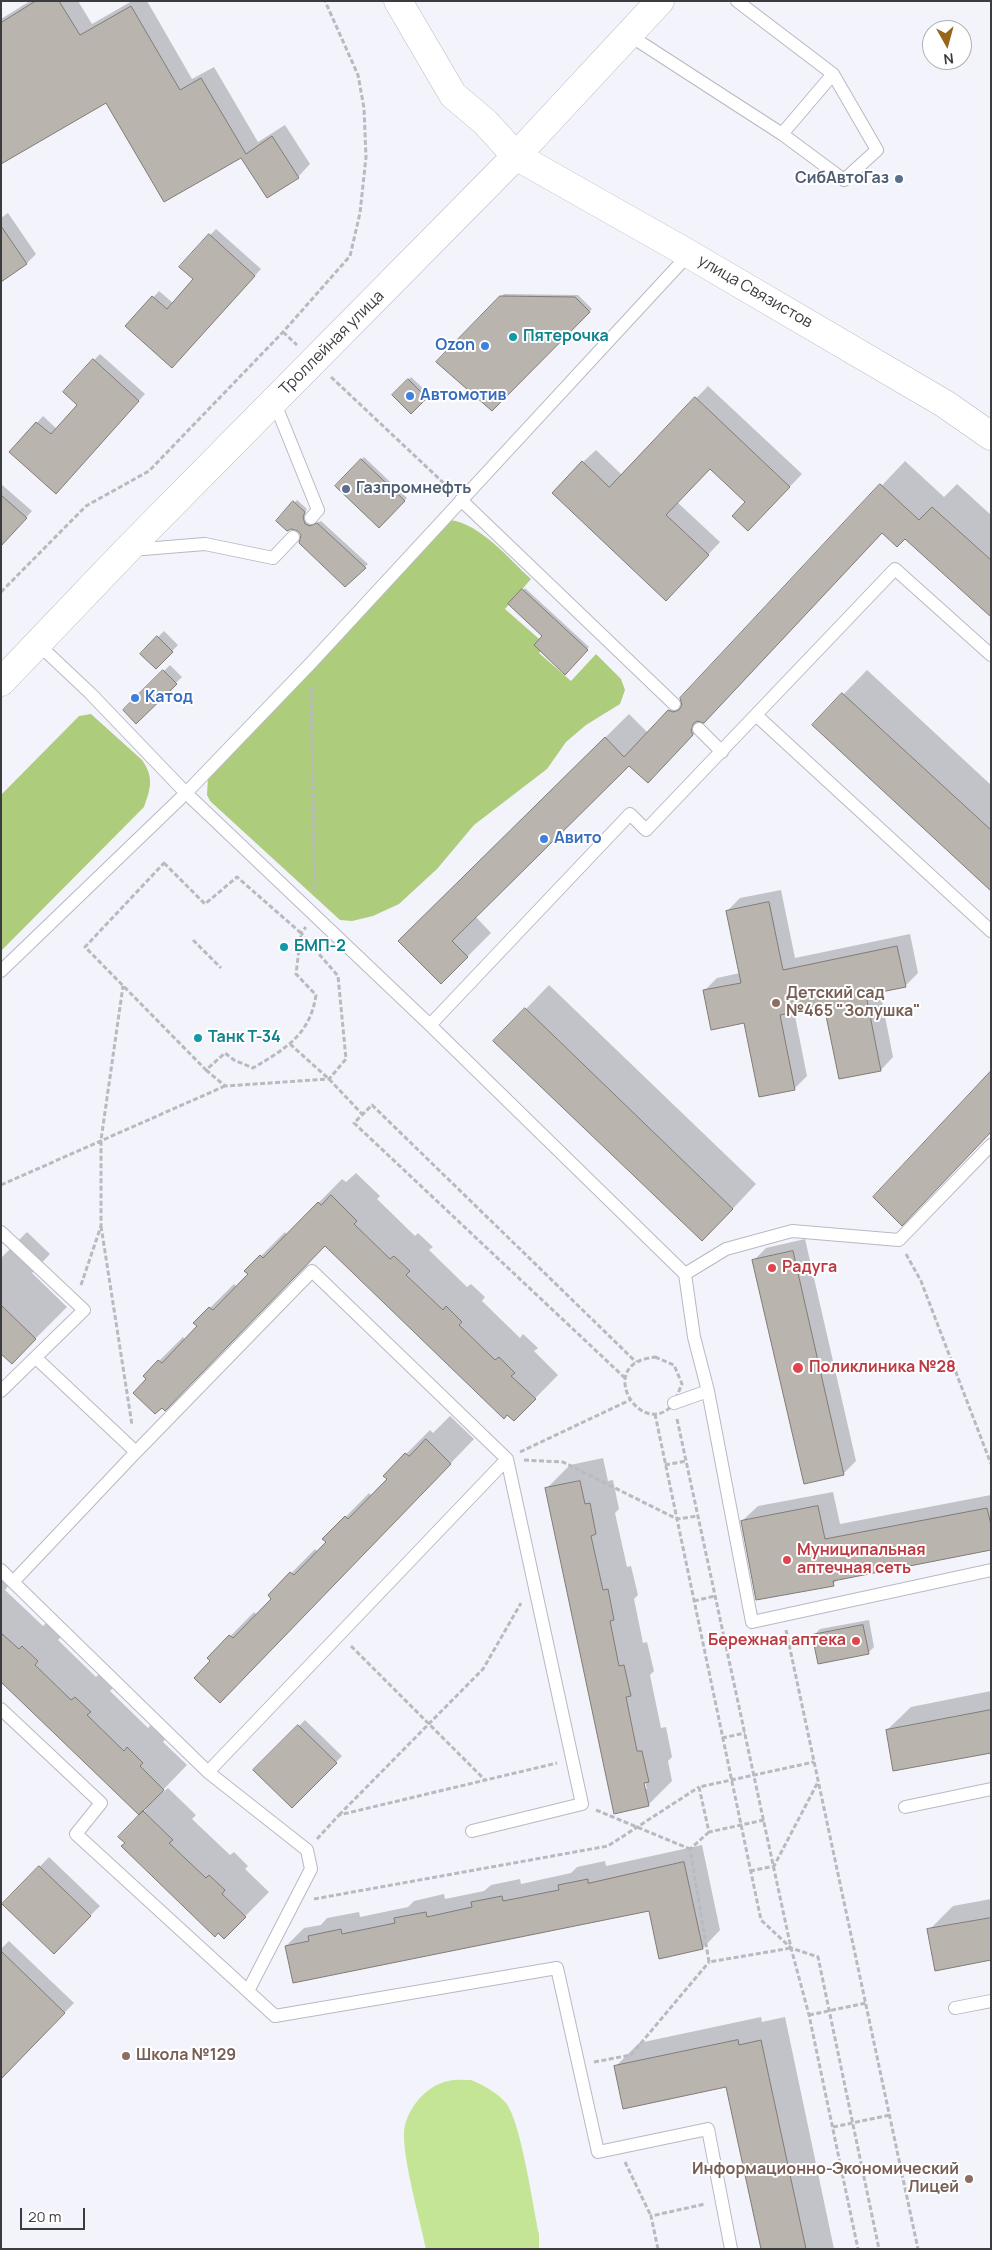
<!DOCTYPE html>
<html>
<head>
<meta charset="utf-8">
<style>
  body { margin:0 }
  #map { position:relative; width:992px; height:2250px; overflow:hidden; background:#f3f3fc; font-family:Manrope,sans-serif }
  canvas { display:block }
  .frame { position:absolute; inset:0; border:2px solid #3c3c3f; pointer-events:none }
  .north { position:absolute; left:922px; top:20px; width:50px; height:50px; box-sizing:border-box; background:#fff; border:1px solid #b1b1b2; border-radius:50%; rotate:173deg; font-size:14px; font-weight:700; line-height:20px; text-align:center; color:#3c3c3f }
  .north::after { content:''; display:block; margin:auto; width:18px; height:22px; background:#98651a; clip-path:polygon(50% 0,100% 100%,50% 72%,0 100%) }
  .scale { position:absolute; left:20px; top:2208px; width:65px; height:22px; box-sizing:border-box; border:2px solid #3c3c3f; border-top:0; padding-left:6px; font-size:15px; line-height:18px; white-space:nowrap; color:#3c3c3f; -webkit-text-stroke:4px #fff; paint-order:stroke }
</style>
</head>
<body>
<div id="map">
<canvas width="992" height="2250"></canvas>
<div class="frame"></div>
<div class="north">N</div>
<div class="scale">20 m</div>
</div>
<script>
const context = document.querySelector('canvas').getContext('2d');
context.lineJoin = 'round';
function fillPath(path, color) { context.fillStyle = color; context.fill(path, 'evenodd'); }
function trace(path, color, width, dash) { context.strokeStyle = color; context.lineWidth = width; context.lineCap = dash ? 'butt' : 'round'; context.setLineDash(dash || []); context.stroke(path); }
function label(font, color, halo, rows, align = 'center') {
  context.font = font + ' Manrope,sans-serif'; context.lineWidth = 4; context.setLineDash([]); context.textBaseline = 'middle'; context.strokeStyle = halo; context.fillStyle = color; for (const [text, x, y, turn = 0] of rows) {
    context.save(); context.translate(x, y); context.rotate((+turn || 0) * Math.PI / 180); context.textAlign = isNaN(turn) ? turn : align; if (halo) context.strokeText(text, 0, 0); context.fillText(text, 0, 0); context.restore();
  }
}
fillPath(new Path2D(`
  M471 2080C485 2086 496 2092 506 2103 521 2122 533 2206 539 2234V2249H426C421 2222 399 2148 405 2125 411 2104 427 2086 448 2081 455 2079 464 2080 471 2080Z`), '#c5e596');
fillPath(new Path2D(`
  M450 520C481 524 509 559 531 579L505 609 546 645 539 653 571 681 596 654 621 679 625 690 620 704 586 725 566 742 547 769 474 825 437 869 399 904 373 916 352 921 340 920 210 801 207 795 208 777Z
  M91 714 142 760C154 777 151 788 144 807L1 951V795L79 716Z`), '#adcd7d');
fillPath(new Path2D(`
  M30 1H78L92 24 132 1H147L192 79 214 67 258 142 285 125 310 164 298 177 268 196 242 156 107 102 1 163V19Z
  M8 213 36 254 27 263 1 280V218Z
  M216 229 261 269 178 360 127 326 159 291 173 303 195 279 181 266Z
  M504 294 578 295 592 309 492 409 438 362Z
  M100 354 145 394 62 486 11 452 43 416 57 429 79 405 94 360Z
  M411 377 429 394 411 412 394 395Z
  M708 386 802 474 761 517 710 468 677 502 720 542 678 587 583 462 596 450 622 475Z
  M364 457 407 498 379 526 336 486Z
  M905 461 944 497 957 484 991 515V615L905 537 883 532 672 757 629 764 475 916 491 933 441 983 400 941 629 714 648 733Z
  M1 484 32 511 1 545Z
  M297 500 307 509 305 513 308 521 313 524 321 521 368 564 345 586 299 530 278 521Z
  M525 588 589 647 565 673 544 636 510 604Z
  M164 631 178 645 156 668 142 654Z
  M170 665 182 677 136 722 124 710Z
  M867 670 991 785V889L814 725Z
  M781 890 795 958 910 934 918 973 905 986 880 991 893 1057 881 1070 840 1078 825 1005 794 1011 807 1076 794 1089 745 1021 704 991 717 978 740 973 727 911 740 898Z
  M549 985 756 1184 726 1216 526 1009Z
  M356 1173 380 1196 377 1199 415 1236 418 1233 433 1247 429 1250 467 1287 471 1284 485 1297 482 1301 520 1338 523 1334 538 1348 534 1351 558 1375 514 1420 325 1245 148 1379 144 1376 183 1337 186 1340 199 1326 195 1323 234 1284 237 1287 250 1274 246 1271 285 1232 287 1235 342 1179 346 1182Z
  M27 1232 50 1254 32 1273 67 1307 12 1362 1 1352V1258Z
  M805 1239 856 1461 843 1474 754 1260 766 1248Z
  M450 1416 474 1439 244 1678 209 1658 254 1612 257 1615 273 1599 270 1595 315 1549 318 1552 327 1542 324 1539 369 1493 372 1496 388 1479 385 1476 406 1454 430 1430 433 1433Z
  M603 1458 608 1481 613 1480 619 1509 615 1513 627 1567 631 1566 638 1595 634 1599 643 1643 647 1642 654 1671 650 1675 661 1728 666 1727 672 1757 668 1761 672 1781 648 1805 546 1489 570 1465ZM644 1777 647 1789H644Z
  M833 1492 840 1524 991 1495V1549L839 1578 833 1584 742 1521 758 1506Z
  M1 1579 8 1586 5 1590 43 1626 46 1623 61 1637 58 1640 96 1677 99 1674 114 1687 110 1691 148 1728 152 1724 166 1738 163 1742 187 1765 162 1791 163 1792 168 1788 196 1815 192 1819 230 1855 234 1852 248 1866 245 1869 269 1892 224 1938 120 1837 146 1809 1 1681Z
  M869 1620 874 1647 868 1653 814 1635 820 1629Z
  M991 1691V1752L887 1730 911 1707Z
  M305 1720 342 1756 292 1807 255 1770Z
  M702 1845 720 1930 703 1948 650 1910 286 1946 304 1928 321 1925 327 1918 359 1912 360 1917 408 1907 414 1901 444 1894 445 1899 484 1891 491 1885 520 1879 521 1884 571 1873 577 1867 605 1861 606 1866Z
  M49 1857 100 1906 54 1952 4 1904Z
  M991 1899V1959L929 1930 953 1906Z
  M9 1941 74 2003 1 2077V1949Z
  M761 2017 762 2022 785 2017 834 2249H762L727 2086 615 2067 639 2043Z`), '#0003');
const building = new Path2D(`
  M36 1H59L80 35 131 6 180 90 201 78 246 154 272 136 299 178 267 198 241 158 164 202 106 103 1 164V23Z
  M1 226 27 264 1 282Z
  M209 234 255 276 172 368 125 326 152 296 167 309 193 279 179 267Z
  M500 296 575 297 590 312 492 411 436 362Z
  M93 359 139 401 56 494 9 452 36 422 51 434 77 405 63 392Z
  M408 379 427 398 411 414 392 395Z
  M695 397 790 487 748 531 732 516 745 502 710 469 666 515 709 555 666 601 552 493 582 461 609 487Z
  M361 459 405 501 379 528 335 486Z
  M880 484 919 520 932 507 991 560V617L905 539 897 547 882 533 704 723 697 721 693 724 691 731 693 735 648 783 629 766 452 941 468 957 441 984 398 941 605 737 624 757 668 710 673 712 679 710 682 705 680 698Z
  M1 495 27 518 1 546Z
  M293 501 305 512 303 517 305 524 310 526 317 523 366 568 345 587 299 543 301 535 298 531 291 529 287 531 276 521Z
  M522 589 588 650 565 675 534 645 542 636 508 604Z
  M157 636 173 652 156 669 140 654Z
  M163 670 177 684 136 724 123 710Z
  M842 693 991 830V891L812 725Z
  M769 902 783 970 897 946 906 987 866 995 881 1071 839 1079 824 1006 780 1015 795 1090 759 1097 744 1023 711 1030 703 990 741 983 726 911Z
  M525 1008 733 1209 702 1241 493 1041Z
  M991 1071V1132L902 1226 873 1197Z
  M331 1195 357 1221 354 1224 390 1259 394 1256 410 1271 406 1275 443 1310 446 1306 462 1322 459 1325 495 1360 499 1357 515 1373 511 1376 536 1399 514 1421 507 1415 504 1419 325 1246 165 1411 162 1408 155 1414 133 1393 146 1379 143 1376 158 1360 162 1363 197 1326 193 1323 209 1307 213 1310 248 1274 244 1271 260 1255 263 1258 318 1202 321 1205Z
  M793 1251 844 1475 804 1484 752 1260Z
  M1 1305 36 1339 12 1364 1 1354Z
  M426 1439 451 1464 220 1703 194 1678 210 1661 207 1658 229 1635 233 1638 271 1599 268 1595 290 1572 294 1575 326 1542 322 1539 345 1516 348 1519 387 1479 383 1476 405 1453 409 1456Z
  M580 1481 585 1504 590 1503 596 1534 591 1536 603 1590 608 1589 614 1620 610 1621 619 1666 624 1665 631 1696 626 1697 637 1751H642L649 1782 644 1783 649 1806 614 1814 545 1488Z
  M818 1506 825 1539 987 1508 991 1525V1550L833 1581 834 1586 756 1600 741 1521Z
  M863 1625 869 1654 818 1664 812 1635Z
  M1 1633 19 1649 22 1646 38 1661 35 1665 71 1700 75 1697 91 1712 87 1715 124 1751 127 1747 143 1763 140 1766 164 1790 139 1815 1 1682Z
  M991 1710V1753L893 1771 886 1730Z
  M298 1725 337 1763 292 1808 253 1770Z
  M143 1811 173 1840 169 1843 206 1878 209 1875 225 1890 222 1894 246 1917 224 1939 218 1933 215 1937 121 1846 125 1843 118 1837Z
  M684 1862 703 1949 659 1959 649 1911 293 1983 285 1946 309 1941 308 1936 341 1929 342 1934 395 1923 394 1918 426 1912 427 1917 472 1907 471 1902 502 1896 503 1901 559 1890 558 1885 588 1879V1883Z
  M39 1866 91 1916 54 1954 2 1904Z
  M991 1918V1960L935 1971 927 1929Z
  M1 1951 65 2013 1 2079Z
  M738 2040 739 2045 761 2040 806 2249H761L726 2087 623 2109 614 2066Z`);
fillPath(building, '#b9b5ae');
trace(building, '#807b75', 1);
const service = new Path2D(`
  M629 35 782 134 844 180 877 150 833 74 737 1
  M782 134 833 74
  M274 401 318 510 311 518
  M461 500 674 704
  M131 550 205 544 273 558 293 537
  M38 644 90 693 186 793 430 1025 685 1274 694 1337 708 1391 674 1403
  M757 716 991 931
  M699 729 722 752
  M1 971 186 793 311 663 689 254
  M430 1025 630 814 646 830 895 569 991 655
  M1 1232 84 1310 1 1391
  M685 1274 726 1249 792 1231 899 1240 991 1145
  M36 1358 136 1452 312 1271 507 1459 582 1804 472 1831
  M708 1391 752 1622 991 1570
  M1 1570 13 1582 136 1452
  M13 1582 208 1772 307 1850 311 1869 248 1991
  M1 1709 101 1803 76 1834 275 2016 557 1968 598 2152 708 2129 731 2249
  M208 1772 507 1459
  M905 1807 991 1789
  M955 2008 991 2001`);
const tertiary = new Path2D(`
  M516 156 660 1`);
const secondary = new Path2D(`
  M516 156 689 254 945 404 991 436`);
const primary = new Path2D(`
  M1 682 126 551 516 156 485 122 453 95 398 1`);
trace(service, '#b8b9c1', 14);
trace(tertiary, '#b8b9c1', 29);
trace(secondary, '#b8b9c1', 29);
trace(primary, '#b8b9c1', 29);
trace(new Path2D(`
  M283 332 297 345
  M331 377 450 489
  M1 592 86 506 149 471 283 332 350 256 360 213 366 157 364 108 358 75 325 1
  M311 688 315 892
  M164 863 205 904 237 877 301 933 296 974 316 995C310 1035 285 1049 253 1068L234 1060 225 1053 206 1070 85 947Z
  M193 940 221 968
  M290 1044 329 1079 362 1114
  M206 1070 225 1086 329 1079 346 1059 338 976 301 933 306 927
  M1 1185 225 1086
  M101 1226 132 1425
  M906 1254 921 1281 991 1464
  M81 1285 101 1226V1140L123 986
  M655 1357 674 1365 682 1384C678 1392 675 1405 667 1410 639 1429 607 1378 637 1362 642 1359 650 1358 655 1357Z
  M625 1378 354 1123 372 1105 636 1362
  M655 1414 761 1920 791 1948 818 1957 879 2249
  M677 1419 791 1948 809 2015 858 2249
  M520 1452 630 1400
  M524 1460 563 1462 677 1519 698 1516
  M665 1465 686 1461
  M694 1601 715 1596
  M786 1630 918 2249
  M351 1646 485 1780
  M722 1738 745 1733
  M596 1810 690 1849
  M339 1815 483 1669 521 1603
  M764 1820 709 1832 699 1787 814 1762
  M709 1832 690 1849 709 1962 791 1948
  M317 1839 339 1815 557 1763
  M750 1871 774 1866 818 1782
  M314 1899 608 1846 699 1787
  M809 2015 866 2003
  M594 2062 631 2055 709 1962
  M833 2127 890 2115
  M625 2162 651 2216
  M658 2249 651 2216 705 2204`), '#b9b9c0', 3, [5, 2.5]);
trace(service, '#fff', 12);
trace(tertiary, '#fff', 28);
trace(secondary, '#fff', 28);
trace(primary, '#fff', 28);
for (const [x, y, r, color] of [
  [899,179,5,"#5c6f8a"],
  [513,337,5,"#0f9aa8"],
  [485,346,5,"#3f7fe0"],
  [410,396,5,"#3f7fe0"],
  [346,489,5,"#5c6f8a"],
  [135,698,5,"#3f7fe0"],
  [544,839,5,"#3f7fe0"],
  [284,947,5,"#0f9aa8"],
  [776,1003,5,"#8d6e63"],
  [198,1038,5,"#0f9aa8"],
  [772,1268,5,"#e0444e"],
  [798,1368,6,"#e0444e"],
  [787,1560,5,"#e0444e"],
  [856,1641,5,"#e0444e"],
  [126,2056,5,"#8d6e63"],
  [969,2179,5,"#8d6e63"]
]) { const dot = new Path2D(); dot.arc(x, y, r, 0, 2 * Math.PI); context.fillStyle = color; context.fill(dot); trace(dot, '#fff', 2); }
label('bold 16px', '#4e5e75', '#fff', [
  ["СибАвтоГаз",889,179],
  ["Газпромнефть",356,489,"left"]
], 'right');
label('16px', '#3c3c3f', '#fff', [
  ["улица Связистов",755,292,30],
  ["Троллейная улица",332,343,-45]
]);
label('bold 16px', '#0d838f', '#fff', [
  ["Пятерочка",523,337],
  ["БМП-2",294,947],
  ["Танк Т-34",208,1038]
], 'left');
label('bold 16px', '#366cbe', '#fff', [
  ["Ozon",475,346,"right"],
  ["Автомотив",420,396],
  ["Катод",145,698],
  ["Авито",554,839]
], 'left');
label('bold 16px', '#785e54', '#fff', [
  ["Детский сад",786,994],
  ["№465 \"Золушка\"",786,1012],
  ["Школа №129",136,2056],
  ["Информационно-Экономический",959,2170,"right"],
  ["Лицей",959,2188,"right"]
], 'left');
label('bold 16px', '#be3a42', '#fff', [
  ["Радуга",782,1268],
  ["Поликлиника №28",809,1368],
  ["Муниципальная",797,1551],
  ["аптечная сеть",797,1569],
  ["Бережная аптека",846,1641,"right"]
], 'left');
</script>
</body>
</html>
